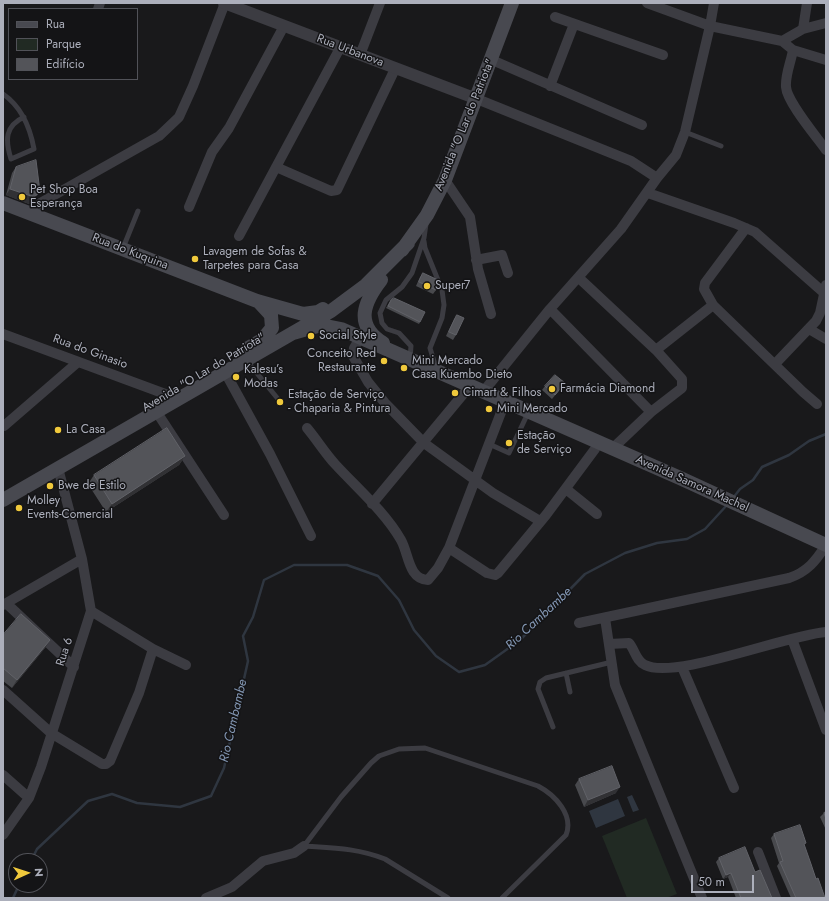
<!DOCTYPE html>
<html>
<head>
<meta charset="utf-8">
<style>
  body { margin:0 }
  #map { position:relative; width:829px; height:901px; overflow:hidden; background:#19191b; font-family:Jost,sans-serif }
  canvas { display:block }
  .frame { position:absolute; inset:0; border:4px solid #acafbb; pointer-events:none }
  .legend { position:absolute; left:8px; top:8px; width:130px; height:72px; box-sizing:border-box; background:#141416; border:1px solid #515258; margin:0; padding:5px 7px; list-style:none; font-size:12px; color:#acafbb }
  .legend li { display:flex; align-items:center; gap:8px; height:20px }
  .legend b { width:20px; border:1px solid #515258 }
  .north { position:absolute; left:8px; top:853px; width:40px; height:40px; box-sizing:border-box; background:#141416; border:1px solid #515258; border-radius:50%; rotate:87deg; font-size:11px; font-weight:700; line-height:16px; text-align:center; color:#acafbb }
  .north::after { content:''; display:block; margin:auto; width:14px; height:18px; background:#f0c93c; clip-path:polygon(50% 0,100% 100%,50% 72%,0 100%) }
  .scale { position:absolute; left:691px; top:875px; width:63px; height:18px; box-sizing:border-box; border:2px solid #acafbb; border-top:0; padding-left:5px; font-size:12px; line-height:14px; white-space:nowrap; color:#acafbb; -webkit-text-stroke:3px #141416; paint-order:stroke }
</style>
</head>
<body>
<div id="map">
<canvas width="829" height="901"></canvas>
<div class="frame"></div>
<ul class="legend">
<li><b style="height:5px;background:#484950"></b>Rua</li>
<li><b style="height:11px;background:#212a23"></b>Parque</li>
<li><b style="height:11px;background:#535459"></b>Edifício</li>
</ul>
<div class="north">N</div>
<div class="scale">50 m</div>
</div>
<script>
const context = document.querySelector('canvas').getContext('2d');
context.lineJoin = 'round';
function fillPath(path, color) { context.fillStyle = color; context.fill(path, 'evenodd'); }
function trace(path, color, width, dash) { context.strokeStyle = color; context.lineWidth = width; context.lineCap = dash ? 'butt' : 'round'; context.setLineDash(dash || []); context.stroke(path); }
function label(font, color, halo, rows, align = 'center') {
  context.font = font + ' Jost,sans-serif'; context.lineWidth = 3; context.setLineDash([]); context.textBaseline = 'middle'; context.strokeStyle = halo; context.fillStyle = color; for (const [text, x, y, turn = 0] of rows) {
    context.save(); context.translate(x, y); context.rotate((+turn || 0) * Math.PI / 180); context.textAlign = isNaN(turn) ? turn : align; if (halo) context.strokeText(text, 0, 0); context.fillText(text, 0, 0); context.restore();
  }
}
fillPath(new Path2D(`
  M646 818 677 894 666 898H627L602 836Z`), '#212a23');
fillPath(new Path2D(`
  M632 795 639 810 633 812 627 797Z
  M618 799 625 816 596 828 589 811Z`), '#2f3640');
trace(new Path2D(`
  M733 498 740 489 753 480 762 467 789 455 809 441 826 434
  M31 861 37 849 88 801 112 794 137 803 180 807 211 796 224 768 248 661 243 636 253 617 264 580 294 565H347L378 576 399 600 414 630 436 656 459 672 485 665 520 640 585 574 625 553 657 543 687 539 705 529 727 505
  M13 898 19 885`), '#2f3640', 2.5);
trace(new Path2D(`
  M3 94C22 107 30 127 34 149L11 159C5 140 5 126 24 117
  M685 132 721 146
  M424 241 425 248 442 290 444 305 442 318 430 348 436 368
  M123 248 138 211
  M410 358 411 346 399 333 387 329 382 323 380 313 386 300 402 287 412 273 424 238 426 224
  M247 361 278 399
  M489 444 509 453 528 413
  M566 673 570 692
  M553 727 538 689 540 682 546 678 612 662
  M448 898 385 859C357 848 333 848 304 846L341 797 371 763 379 756 399 749 425 748 538 786C555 795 574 815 566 835L502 898`), '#3c3c42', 5);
trace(new Path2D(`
  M647 3 710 26 782 41 793 50 826 60
  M98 9 100 3
  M555 17 663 55
  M803 29 826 23
  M782 41 803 29 807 3
  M793 50C791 62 785 75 786 87 787 102 816 136 826 150
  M360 55 380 3
  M492 60 642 125
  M550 86 574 24
  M477 99 631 161 657 178
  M276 167 331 191 337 190 395 69
  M445 180 470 217 478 269 491 314
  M648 193 734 223 755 232 823 292
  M189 207 212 152 229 128 284 26
  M28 213 42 202 159 136 179 117 193 86 225 3
  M746 228 705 283 704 289 713 305 803 392 817 404
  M239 236 340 48
  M476 260 502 255 508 273
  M579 278 656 350 682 379V388L651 412 612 449
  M550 309 651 412
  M809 329 826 339
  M3 334 168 395
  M360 338 354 348 353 356 368 382 385 403 424 443 493 493 540 521
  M656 350 713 305
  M775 364 816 321 820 313 826 285
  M225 372 270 454 311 536
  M483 392 550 309 621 229 657 178 676 155 685 132 710 26 714 3
  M156 411 224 515
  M4 426 78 362
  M307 428C317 440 325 453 335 464 357 488 385 512 401 540 409 554 408 579 428 580L438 568 449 548 505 402
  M566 489 597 514
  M372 504 470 386
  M449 548 487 573 495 575 498 573 546 515 595 449
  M6 603 74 667
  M3 605 82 559
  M91 611 153 649 186 665
  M605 618 615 685 702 898
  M579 623 789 578C807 572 816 561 826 545
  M792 639 826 730
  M609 644 629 643C635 650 636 661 645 665 675 680 786 635 826 632
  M682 667 734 788
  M3 690 51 733 102 764H106L110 761 139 693 153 649
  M3 775 29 798
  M3 835 29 798 41 767 91 611 82 559 58 468
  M758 852 776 898
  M206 898 232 887 263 861 294 853 304 846`), '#3c3c42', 10);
trace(new Path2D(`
  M224 3 477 99`), '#3c3c42', 12);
trace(new Path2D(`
  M3 203 257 301 303 314 318 312 323 309
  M402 250 427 215 445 180 512 3
  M381 280C364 302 354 325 383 343
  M293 333 321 325 341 329 680 478 826 545
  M248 348 262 340 272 328 271 315 259 302
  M3 500 331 311 366 285 408 243`), '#484950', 14);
fillPath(new Path2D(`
  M16 167 35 198 29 204 6 195 12 173Z
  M423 273 436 290 433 294 416 286 420 277Z
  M391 300 420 322 419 324 386 308Z
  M457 315 456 335 453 340 446 336 454 319Z
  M565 383 552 399 542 390 545 386Z
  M185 456 179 465 106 512 88 484 94 475Z
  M3 635 50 640 45 648 12 688 3 681Z
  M579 779 616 793 584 807 575 785Z
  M826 812V830L820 817 824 813Z
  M774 834 804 846 816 879 825 898H791L777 866 779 863 771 838Z
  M719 858 755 872 772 898H736L728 877 723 879 716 862Z`), '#48494d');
fillPath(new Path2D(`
  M10 189 40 192 35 198 29 204 6 195Z
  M185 456 179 465 106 512 112 504Z
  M50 640 45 648 12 688 17 680Z
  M620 787 616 793 584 807 588 800Z
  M731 873 728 877 723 879 726 875Z`), '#313134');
const building = new Path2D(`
  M36 160 40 192 34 197 10 189 16 167Z
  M423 273 438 280 440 283 436 290 419 282Z
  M394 298 425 312 420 322 388 306 391 300Z
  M457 315 464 318 456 335 449 332Z
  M555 375 565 383 555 395 545 386Z
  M167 428 185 456 112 504 94 475Z
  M21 614 50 640 17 680 3 668V635Z
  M612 766 620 787 588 800 579 779Z
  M826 812V819L824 813Z
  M800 825 806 843 804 844 811 864 816 879 818 878 825 898H796L780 862 783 861 774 834Z
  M745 847 755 872 760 870 772 898H741L731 873 726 875 719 858Z`);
fillPath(building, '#535459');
trace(building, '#616268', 1);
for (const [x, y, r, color] of [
  [22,197,4,"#f0c93c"],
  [195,259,4,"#f0c93c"],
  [427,286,4,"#f0c93c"],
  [311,336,4,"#f0c93c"],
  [384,361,4,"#f0c93c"],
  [404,368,4,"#f0c93c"],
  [236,377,4,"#f0c93c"],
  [552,389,4,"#f0c93c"],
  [455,393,4,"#f0c93c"],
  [280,402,4,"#f0c93c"],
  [489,409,4,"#f0c93c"],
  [58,430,4,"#f0c93c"],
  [509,443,4,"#f0c93c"],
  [50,486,4,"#f0c93c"],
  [19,508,4,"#f0c93c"]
]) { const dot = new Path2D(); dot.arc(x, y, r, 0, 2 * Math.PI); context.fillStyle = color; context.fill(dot); trace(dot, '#141416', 1.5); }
label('12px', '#acafbb', '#141416', [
  ["Rua Urbanova",350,51,21],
  ["Avenida \"O Lar do Patriota\"",465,125,-68],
  ["Rua do Kuquina",130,252,21],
  ["Rua do Ginasio",90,352,20],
  ["Avenida \"O Lar do Patriota\"",204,373,-31],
  ["Avenida Samora Machel",692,484,24],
  ["Rua 6",65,652,-72]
]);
label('12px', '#acafbb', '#141416', [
  ["Pet Shop Boa",30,190],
  ["Esperança",30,204],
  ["Lavagem de Sofas &",203,252],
  ["Tarpetes para Casa",203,266],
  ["Super7",435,286],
  ["Social Style",319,336],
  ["Conceito Red",376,354,"right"],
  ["Restaurante",376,368,"right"],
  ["Mini Mercado",412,361],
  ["Casa Kuembo Dieto",412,375],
  ["Kalesu’s",244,370],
  ["Modas",244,384],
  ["Farmácia Diamond",560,389],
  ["Cimart & Filhos",463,393],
  ["Estação de Serviço",288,395],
  ["- Chaparia & Pintura",288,409],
  ["Mini Mercado",497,409],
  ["La Casa",66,430],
  ["Estação",517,436],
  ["de Serviço",517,450],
  ["Bwe de Estilo",58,486],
  ["Molley",27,501],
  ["Events-Comercial",27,515]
], 'left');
label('italic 13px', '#8498b5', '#141416', [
  ["Rio Cambambe",539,619,-43],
  ["Rio Cambambe",234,721,-77]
]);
</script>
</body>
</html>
